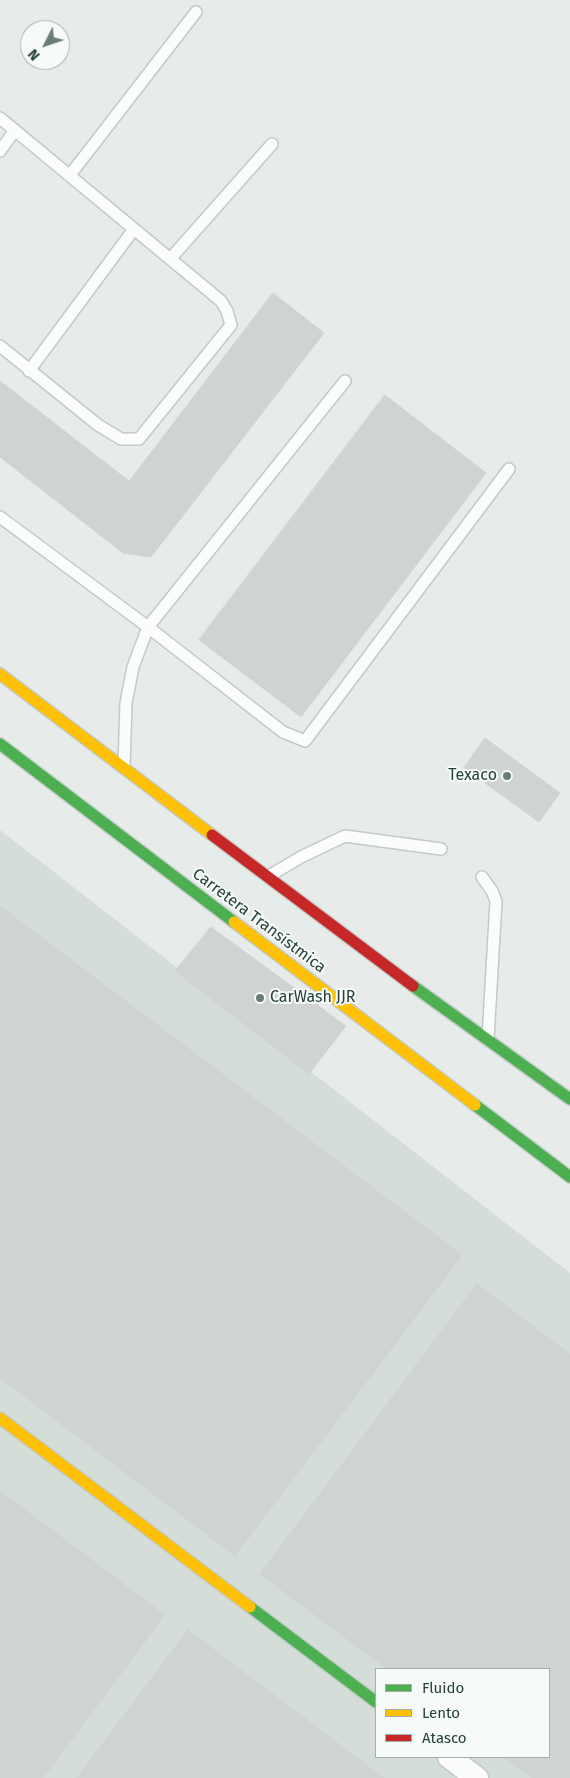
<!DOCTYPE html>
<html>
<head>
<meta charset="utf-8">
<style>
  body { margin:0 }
  #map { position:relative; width:570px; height:1778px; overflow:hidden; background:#e7ecea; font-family:"Fira Sans",sans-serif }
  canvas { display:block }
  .legend { position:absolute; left:375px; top:1668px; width:175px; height:90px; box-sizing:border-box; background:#f6faf8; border:1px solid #a2b0ab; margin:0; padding:6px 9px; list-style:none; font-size:15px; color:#254037 }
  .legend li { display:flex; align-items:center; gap:10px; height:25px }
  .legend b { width:25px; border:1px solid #a2b0ab }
  .north { position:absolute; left:20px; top:20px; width:50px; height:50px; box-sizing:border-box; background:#f6faf8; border:1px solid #a2b0ab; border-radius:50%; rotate:229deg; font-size:14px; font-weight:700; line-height:20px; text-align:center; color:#254037 }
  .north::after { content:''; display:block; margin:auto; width:18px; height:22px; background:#697c76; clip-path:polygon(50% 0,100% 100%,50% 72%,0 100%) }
</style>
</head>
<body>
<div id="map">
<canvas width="570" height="1778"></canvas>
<ul class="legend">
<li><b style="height:6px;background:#4caf50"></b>Fluido</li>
<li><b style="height:6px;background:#ffc107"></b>Lento</li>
<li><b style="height:6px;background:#c62828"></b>Atasco</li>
</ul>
<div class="north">N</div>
</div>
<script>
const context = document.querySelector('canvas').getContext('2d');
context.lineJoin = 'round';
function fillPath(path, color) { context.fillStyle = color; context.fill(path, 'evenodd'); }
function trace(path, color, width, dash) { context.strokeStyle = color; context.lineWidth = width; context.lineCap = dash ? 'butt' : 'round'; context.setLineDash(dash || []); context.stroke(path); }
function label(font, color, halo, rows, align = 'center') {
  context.font = font + ' "Fira Sans",sans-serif'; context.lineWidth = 4; context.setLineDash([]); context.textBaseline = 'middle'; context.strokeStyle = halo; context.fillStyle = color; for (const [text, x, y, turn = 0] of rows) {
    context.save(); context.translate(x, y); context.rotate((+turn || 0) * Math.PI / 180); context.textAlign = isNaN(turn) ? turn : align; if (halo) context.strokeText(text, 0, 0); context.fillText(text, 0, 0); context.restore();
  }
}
fillPath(new Path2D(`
  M0 830 570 1273V1778H0ZM376 1669H549V1757H376Z`), '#d5ddd9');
const building = new Path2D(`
  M273 293 324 333 151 557 123 553 0 457V381L129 481Z
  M385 395 486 473 301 717 199 640Z
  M485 738 560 793 539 822 464 768Z
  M0 906 462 1255 235 1556 0 1378Z
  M211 927 346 1026 309 1074 175 971Z
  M477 1284 570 1354V1778H532L503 1757H549V1669H387L260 1574Z
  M0 1491 165 1615 43 1778H0Z
  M188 1630 384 1778H77Z`);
fillPath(building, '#cfd3d1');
trace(building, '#d0d5d3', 1);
const lane = new Path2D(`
  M0 118 221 301 227 311 231 325 139 439H121L98 425 0 346
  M0 151 15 130
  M70 175 196 12
  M171 258 272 144
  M29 371 134 229
  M0 517 148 627 283 732 305 741 509 469
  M124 766 126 703 133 667 148 627 345 381
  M269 876 301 857 345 836 441 849
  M482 877 492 891 496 901 488 1039`);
const street = new Path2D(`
  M449 1757 477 1778`);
const fast = new Path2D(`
  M0 744 234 922
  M413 986 570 1099
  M475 1105 570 1177
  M250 1607 376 1702`);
const slow = new Path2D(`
  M0 674 212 835
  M234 922 475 1105
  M0 1418 250 1607`);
const jam = new Path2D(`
  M212 835 413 986`);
trace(lane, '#c4c9c7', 14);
trace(street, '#c4c9c7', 25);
trace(fast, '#c3c9c7', 14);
trace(slow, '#c3c9c7', 14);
trace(jam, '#c3c9c7', 14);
trace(lane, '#fbfcfc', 11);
trace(street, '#fbfcfc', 22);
trace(fast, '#4caf50', 11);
trace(slow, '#ffc107', 11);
trace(jam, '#c62828', 11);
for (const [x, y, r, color] of [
  [507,776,5,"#697c76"],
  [260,998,5,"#697c76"]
]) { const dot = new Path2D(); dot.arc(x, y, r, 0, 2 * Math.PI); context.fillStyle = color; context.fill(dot); trace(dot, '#f6faf8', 2); }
label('16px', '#254037', '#f6faf8', [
  ["Texaco",497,776],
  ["CarWash JJR",270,998,"left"]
], 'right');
label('16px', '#254037', '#f6faf8', [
  ["Carretera Transístmica",259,921,37]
]);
</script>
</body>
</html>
